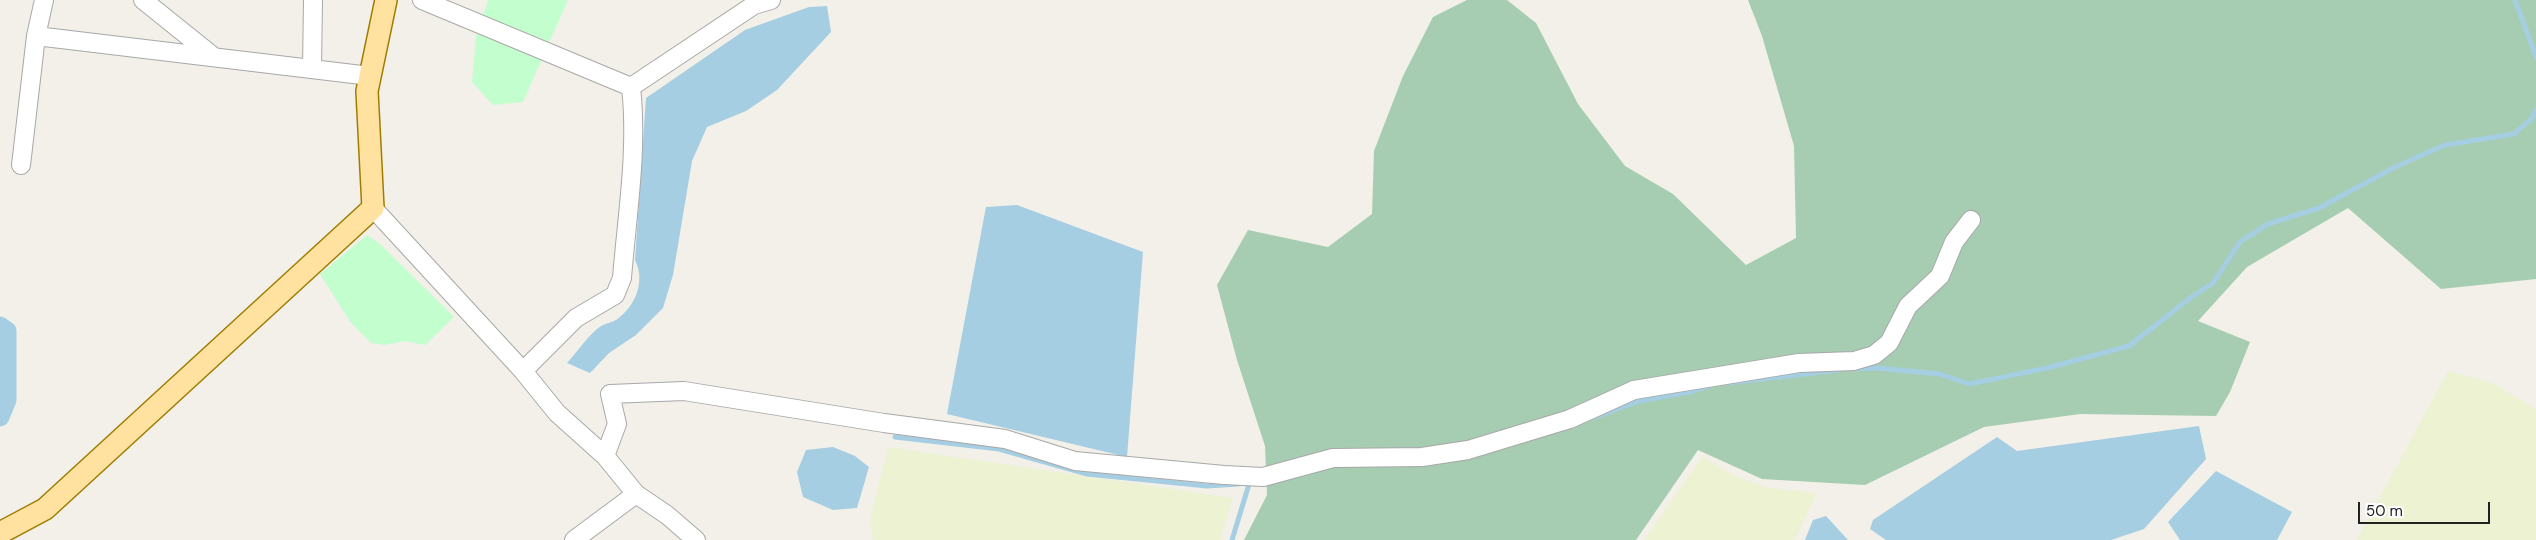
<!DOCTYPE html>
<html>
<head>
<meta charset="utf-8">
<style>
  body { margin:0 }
  #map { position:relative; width:2536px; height:540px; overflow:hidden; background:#f2f0e8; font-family:"DM Sans",sans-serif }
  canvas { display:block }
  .scale { position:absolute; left:2358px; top:502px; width:132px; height:22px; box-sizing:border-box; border:2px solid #212121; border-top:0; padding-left:6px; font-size:15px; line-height:18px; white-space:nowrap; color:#212121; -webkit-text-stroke:4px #fff; paint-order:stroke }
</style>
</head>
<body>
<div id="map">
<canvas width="2536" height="540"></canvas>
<div class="scale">50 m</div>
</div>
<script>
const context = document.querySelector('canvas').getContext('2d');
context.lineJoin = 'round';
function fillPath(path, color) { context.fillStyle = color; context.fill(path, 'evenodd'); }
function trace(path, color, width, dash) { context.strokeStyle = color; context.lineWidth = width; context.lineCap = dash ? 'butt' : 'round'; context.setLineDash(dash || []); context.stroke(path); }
fillPath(new Path2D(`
  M2448 371 2492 383 2536 409V540H2357Z
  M888 447 1233 498 1220 540H873L870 520Z
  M1702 457 1738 477 1768 488 1816 493 1795 540H1644Z`), '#ecf2d2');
fillPath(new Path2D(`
  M1467 0H1507L1536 23 1578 104 1625 166 1673 194 1746 265 1796 238 1794 146 1762 36 1748 0H2536V279L2441 289 2348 208 2247 267 2198 321 2250 342 2230 392 2216 416 2080 414 1984 427 1865 485 1762 479 1698 450 1636 540H1244L1267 495 1265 446 1237 360 1217 285 1248 230 1328 247 1372 214 1374 151 1403 76 1433 17Z`), '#a6cdb1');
fillPath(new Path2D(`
  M488 0H568L523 102 493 105 472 82 476 37Z
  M367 235 380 244 454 317 425 345 405 341 385 345 371 343 351 323 320 274Z`), '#c3fece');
fillPath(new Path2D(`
  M827 6 831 32 777 90 746 111 707 127 692 161 673 275 663 308 636 335 609 353 590 373 567 363C578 351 589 334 601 326 606 323 611 323 616 320 635 307 646 282 635 260L646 98 745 30 809 7Z
  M1017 205 1143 252 1127 457 947 414 986 207Z
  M2199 426 2206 459 2144 529 2111 540H1886L1870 529 1873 520 1997 437 2017 451Z
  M833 447 855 456 869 467 857 508 833 510 803 497 797 472 806 450Z
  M2216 471 2292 512 2277 540H2180L2168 522Z
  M1826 516 1848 540H1805L1813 520Z`), '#a5cee3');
trace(new Path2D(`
  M2515 0 2536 57
  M1852 369 1877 368 1940 374 1969 384 2047 368 2129 346 2190 298 2213 283 2240 242 2268 224 2319 208 2395 167 2445 145 2514 134 2531 119 2536 110
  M1728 383 1838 370
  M1593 418 1639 401 1690 392 1709 386
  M895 437 999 449 1087 474 1207 486 1238 484
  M1232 540 1250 481`), '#a5cee3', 5);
trace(new Path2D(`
  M0 326 7 331V400L0 417`), '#a5cee3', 19);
const minor = new Path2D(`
  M143 0 214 57
  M422 0 631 87C638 150 627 215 622 278L615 295 576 318 523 371
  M36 36 370 76
  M312 69 313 0
  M631 87 754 5 771 0
  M21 165 36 36 44 0
  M373 208 523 371 557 413 605 456 636 494 667 515 696 540
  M605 456 617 424 610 394 684 391 884 423 1005 439 1075 461 1224 475 1263 477 1333 458 1422 457 1468 450 1570 419 1634 390 1799 363 1854 361 1874 355 1889 343 1908 306 1940 276 1954 242 1971 220
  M574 540 636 494`);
const major = new Path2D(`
  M0 533 45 509 373 208 367 91 386 0`);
trace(minor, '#a8a8a8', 20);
trace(major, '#9f7c00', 24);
trace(minor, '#fff', 18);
trace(major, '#ffe1a0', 21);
</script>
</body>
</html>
